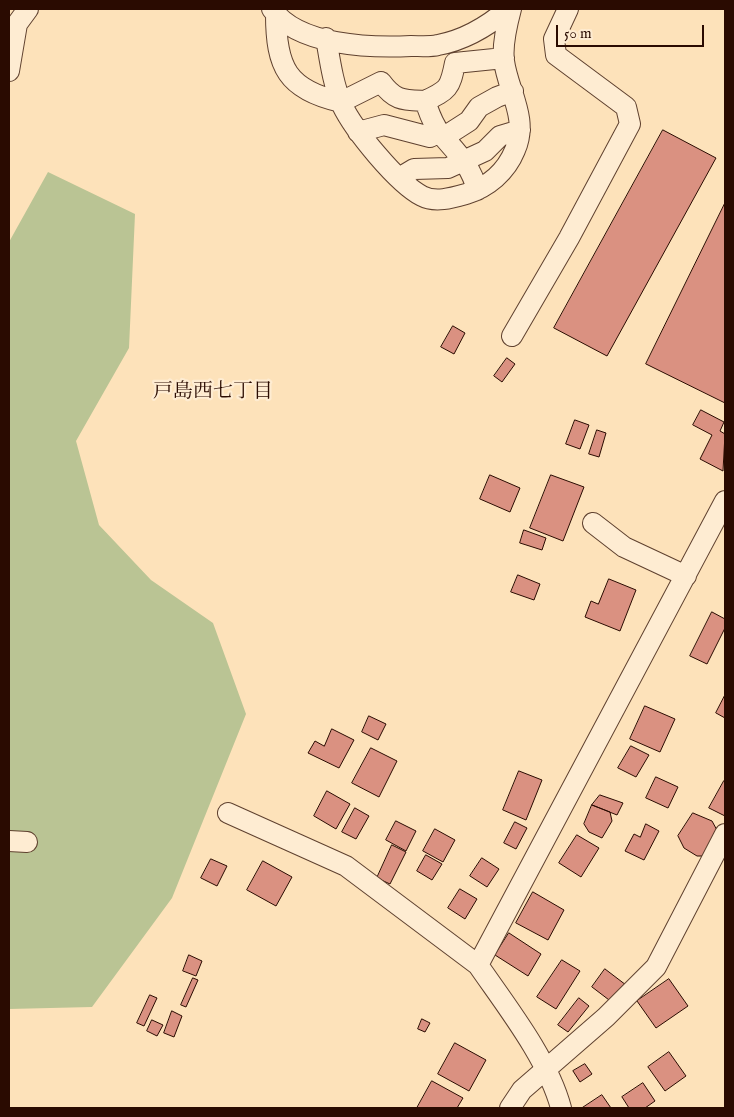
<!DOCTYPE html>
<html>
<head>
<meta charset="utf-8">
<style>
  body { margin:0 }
  #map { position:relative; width:734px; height:1117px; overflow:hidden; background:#fde2ba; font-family:"IM FELL English",serif }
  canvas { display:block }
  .frame { position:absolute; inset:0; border:10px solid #2a0b01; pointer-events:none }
  .scale { position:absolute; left:556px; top:25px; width:148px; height:22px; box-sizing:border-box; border:2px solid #2a0b01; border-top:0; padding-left:6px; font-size:15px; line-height:18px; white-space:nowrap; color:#2a0b01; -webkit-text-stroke:4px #feecd2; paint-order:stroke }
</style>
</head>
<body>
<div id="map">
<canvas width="734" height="1117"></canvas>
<div class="frame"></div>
<div class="scale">50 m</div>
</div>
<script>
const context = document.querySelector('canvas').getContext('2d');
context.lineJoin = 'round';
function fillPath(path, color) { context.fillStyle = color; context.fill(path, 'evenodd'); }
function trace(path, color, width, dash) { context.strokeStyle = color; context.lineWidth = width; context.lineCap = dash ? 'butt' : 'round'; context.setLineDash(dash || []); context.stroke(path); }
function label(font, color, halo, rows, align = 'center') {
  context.font = font + ' "IM FELL English","Noto Serif JP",serif'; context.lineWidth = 4.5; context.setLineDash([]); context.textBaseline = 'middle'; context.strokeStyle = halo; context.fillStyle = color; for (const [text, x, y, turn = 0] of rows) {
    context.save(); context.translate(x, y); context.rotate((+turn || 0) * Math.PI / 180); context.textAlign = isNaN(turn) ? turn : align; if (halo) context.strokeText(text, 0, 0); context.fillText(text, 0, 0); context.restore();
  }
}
fillPath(new Path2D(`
  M48 172 135 214 129 348 76 441 99 525 151 580 213 623 246 714 172 898 92 1007 9 1009V242Z`), '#bac494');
const building = new Path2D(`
  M663 130 716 158 607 356 554 328Z
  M725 203V403L646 364Z
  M453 326 465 333 454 354 441 347Z
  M507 358 515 364 502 382 494 376Z
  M701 410 724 422 720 431 725 434 723 471 700 459 712 435 693 425Z
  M575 420 589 425 580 449 566 444Z
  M597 430 606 433 599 457 589 454Z
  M490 475 520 488 510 512 480 499Z
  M551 475 584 487 563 541 530 528Z
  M524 530 546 538 542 550 520 543Z
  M518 575 540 584 534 600 511 592Z
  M609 579 636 590 620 631 585 617 591 601 598 604Z
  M712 612 725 619V628L707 664 690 656Z
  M725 695V718L716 713Z
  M645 706 675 719 660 752 630 739Z
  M369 716 386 724 378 740 362 732Z
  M332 729 354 740 339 768 308 753 315 741 324 746Z
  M631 746 649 755 636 777 618 768Z
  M371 748 397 761 379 797 352 783Z
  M519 771 542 780 526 820 503 810Z
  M656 777 678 787 668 808 646 798Z
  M724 781 725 782V816L709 808Z
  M327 791 350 804 336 829 314 816Z
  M600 795 623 803 617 815 592 805Z
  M592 805 610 812 612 821 602 838 589 832 584 824Z
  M355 808 369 816 356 839 342 832Z
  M693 813 712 821 718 832 705 856H697L684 848 678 836Z
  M396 821 416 831 406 851 386 840Z
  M515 822 527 828 516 849 504 843Z
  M646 824 659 831 644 860 625 851 634 834 640 837Z
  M435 829 455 840 443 862 423 851Z
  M577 835 599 848 581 877 559 863Z
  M392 845 406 852 390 884 377 878Z
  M426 855 442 864 432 880 417 871Z
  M482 858 499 869 487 887 470 876Z
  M211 859 227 866 217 886 201 878Z
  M263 861 292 877 276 906 247 890Z
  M460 889 477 899 465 919 448 908Z
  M533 892 564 910 548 940 516 923Z
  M509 933 541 954 528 976 495 955Z
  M189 955 202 961 196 976 183 971Z
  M562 960 580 971 556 1009 537 997Z
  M605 969 626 985 613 1003 592 987Z
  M193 978 198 980 186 1007 181 1005Z
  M669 979 688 1006 656 1028 637 1001Z
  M150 995 157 998 144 1026 137 1023Z
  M579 998 589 1006 568 1032 558 1025Z
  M172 1011 182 1016 174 1037 164 1033Z
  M422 1019 430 1023 425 1032 418 1029Z
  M152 1020 163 1025 157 1036 147 1031Z
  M455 1043 486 1060 469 1091 438 1074Z
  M669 1052 686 1076 665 1091 648 1067Z
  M585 1064 592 1074 580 1082 573 1071Z
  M432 1081 463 1098 457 1108H417Z
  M643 1083 655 1101 645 1108H629L622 1097Z
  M602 1095 611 1108H582Z`);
fillPath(building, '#da9181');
trace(building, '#2a0b01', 1);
const minor = new Path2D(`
  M272 9C298 46 371 48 411 46 420 46 430 47 438 45 465 40 488 26 508 9
  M276 14C276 67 287 90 341 102L381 82C395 101 403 100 425 101 429 112 432 123 440 133 456 152 471 165 477 190
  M326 38C330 61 333 84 342 105 354 130 397 183 422 196 435 203 452 198 466 194 488 187 506 172 515 150 529 119 508 91 504 61 502 46 507 24 511 9
  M9 71 17 24 28 9
  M425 101C448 90 450 89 455 63L504 58
  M358 132 384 125 430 137 440 132
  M444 137 469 121 479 107 497 97 513 91
  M399 178 414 169 448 168 485 151 500 136 520 130
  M512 336 569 238 630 124 626 107 556 55 554 39 568 9
  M593 523 624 547 686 576
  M228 813 346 866 478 965
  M9 841 27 842
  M510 1108 522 1090 606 1017 656 967 725 834
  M561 1108C548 1059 507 1007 478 965L725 501`);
trace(minor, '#5f412f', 22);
trace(minor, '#feecd2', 20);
label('20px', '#2a0b01', '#feecd2', [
  ["戸島西七丁目",213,393]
]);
</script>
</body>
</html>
